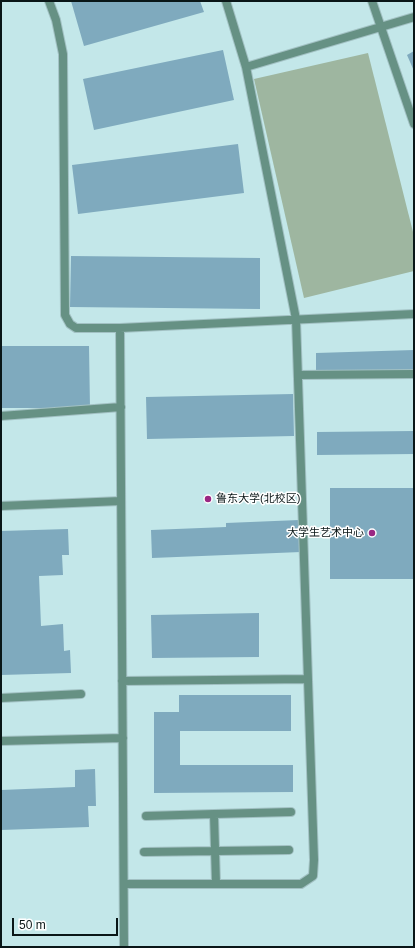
<!DOCTYPE html>
<html>
<head>
<meta charset="utf-8">
<style>
  body { margin:0 }
  #map { position:relative; width:415px; height:948px; overflow:hidden; background:#c3e7e9; font-family:Arial,sans-serif }
  canvas { display:block }
  .frame { position:absolute; inset:0; border:2px solid #091617; pointer-events:none }
  .scale { position:absolute; left:12px; top:918px; width:106px; height:18px; box-sizing:border-box; border:2px solid #091617; border-top:0; padding-left:5px; font-size:12px; line-height:14px; white-space:nowrap; color:#091617; -webkit-text-stroke:3px #fff; paint-order:stroke }
</style>
</head>
<body>
<div id="map">
<canvas width="415" height="948"></canvas>
<div class="frame"></div>
<div class="scale">50 m</div>
</div>
<script>
const context = document.querySelector('canvas').getContext('2d');
context.lineJoin = 'round';
function fillPath(path, color) { context.fillStyle = color; context.fill(path, 'evenodd'); }
function trace(path, color, width, dash) { context.strokeStyle = color; context.lineWidth = width; context.lineCap = dash ? 'butt' : 'round'; context.setLineDash(dash || []); context.stroke(path); }
function label(font, color, halo, rows, align = 'center') {
  context.font = font + ' Arial,"Noto Sans SC",sans-serif'; context.lineWidth = 3; context.setLineDash([]); context.textBaseline = 'middle'; context.strokeStyle = halo; context.fillStyle = color; for (const [text, x, y, turn = 0] of rows) {
    context.save(); context.translate(x, y); context.rotate((+turn || 0) * Math.PI / 180); context.textAlign = isNaN(turn) ? turn : align; if (halo) context.strokeText(text, 0, 0); context.fillText(text, 0, 0); context.restore();
  }
}
fillPath(new Path2D(`
  M368 53 414 236V271L304 298 254 79Z`), '#9eb6a0');
fillPath(new Path2D(`
  M71 1H200L204 12 84 46Z
  M223 50 234 100 94 130 83 79Z
  M414 51V71L407 55Z
  M238 144 244 193 78 214 72 165Z
  M71 256 260 258V309L70 307Z
  M1 346H89L90 408H1Z
  M414 350V371L316 373V353Z
  M293 394 294 436 147 439 146 397Z
  M414 431V454L317 455V432Z
  M330 488H414V579H330Z
  M299 520 301 552 152 558 151 530 226 527V523Z
  M68 529 69 555H62L63 575 39 576 41 626 63 624 64 651 70 650 71 673 1 675V531Z
  M259 613V657L152 658 151 615Z
  M179 695H291V731H180V765H293V792L154 793V712H179Z
  M95 769 96 806H88L89 827 1 830V790L75 787V770Z`), '#7faabe');
const lane = new Path2D(`
  M49 1 56 20 63 54 65 315 70 324 76 328H120
  M372 1 414 124
  M246 67 414 17
  M298 375 414 374
  M1 416 121 407
  M1 506 121 501
  M122 681 308 679
  M1 698 81 694
  M1 741 123 738
  M146 816 214 814
  M144 852 289 850
  M124 884H301L313 876 314 860 296 319 246 67 226 1
  M216 884 214 814 291 812
  M124 947 120 328 414 314`);
trace(lane, '#a2c1c3', 10);
trace(lane, '#669184', 8);
for (const [x, y, r, color] of [
  [208,499,4,"#9a2783"],
  [372,533,4,"#9a2783"]
]) { const dot = new Path2D(); dot.arc(x, y, r, 0, 2 * Math.PI); context.fillStyle = color; context.fill(dot); trace(dot, '#fff', 1.5); }
label('11px', '#091617', '#fff', [
  ["鲁东大学(北校区)",216,499],
  ["大学生艺术中心",364,533,"right"]
], 'left');
</script>
</body>
</html>
